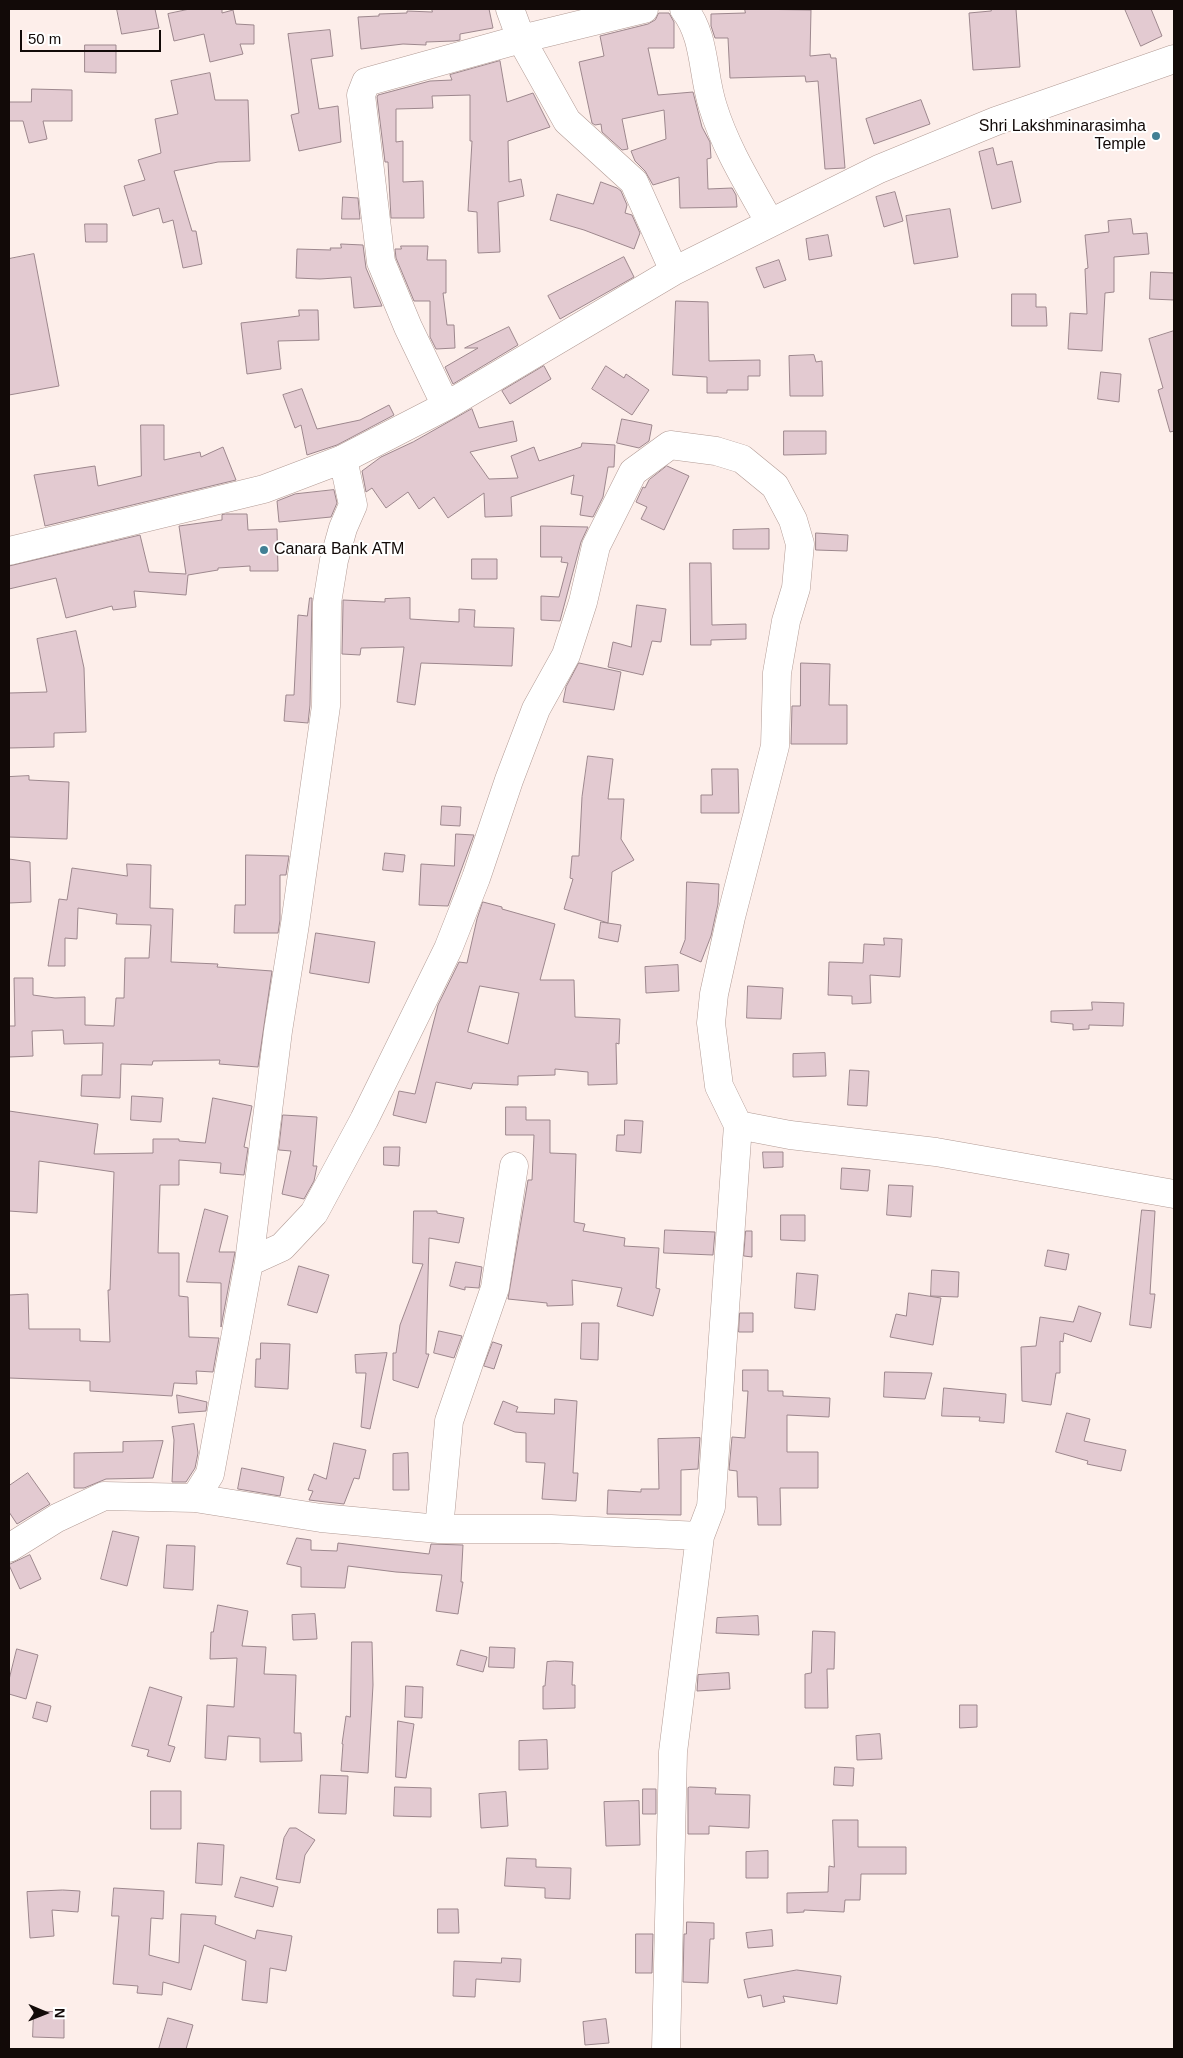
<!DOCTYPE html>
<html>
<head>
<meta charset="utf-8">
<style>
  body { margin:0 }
  #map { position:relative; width:1183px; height:2058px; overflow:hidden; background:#fdeeea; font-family:Arial,sans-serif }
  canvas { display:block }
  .frame { position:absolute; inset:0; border:10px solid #120a08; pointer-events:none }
  .north { position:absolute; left:20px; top:1988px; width:50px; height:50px; -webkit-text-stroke:4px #fff; paint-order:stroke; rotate:91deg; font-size:14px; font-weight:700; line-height:20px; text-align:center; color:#120a08 }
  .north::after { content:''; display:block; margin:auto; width:18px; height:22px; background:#120a08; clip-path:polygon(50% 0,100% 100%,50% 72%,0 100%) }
  .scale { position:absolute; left:20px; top:30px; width:141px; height:22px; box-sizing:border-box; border:2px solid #120a08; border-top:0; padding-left:6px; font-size:15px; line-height:18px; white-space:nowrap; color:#120a08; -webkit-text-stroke:4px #fff; paint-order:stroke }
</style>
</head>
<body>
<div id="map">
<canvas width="1183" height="2058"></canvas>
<div class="frame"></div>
<div class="north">N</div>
<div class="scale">50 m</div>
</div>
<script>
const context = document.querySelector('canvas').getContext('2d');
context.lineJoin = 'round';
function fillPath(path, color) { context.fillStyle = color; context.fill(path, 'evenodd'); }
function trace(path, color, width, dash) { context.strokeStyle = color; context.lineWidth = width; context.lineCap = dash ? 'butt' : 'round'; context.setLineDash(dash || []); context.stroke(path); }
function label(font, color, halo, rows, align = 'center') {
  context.font = font + ' Arial,sans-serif'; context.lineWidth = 4; context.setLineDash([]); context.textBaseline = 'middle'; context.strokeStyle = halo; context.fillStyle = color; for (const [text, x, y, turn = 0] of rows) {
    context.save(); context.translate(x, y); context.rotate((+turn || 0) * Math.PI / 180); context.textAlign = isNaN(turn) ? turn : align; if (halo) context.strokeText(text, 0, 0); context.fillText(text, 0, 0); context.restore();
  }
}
const building = new Path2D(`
  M117 9H155L159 28 122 34Z
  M190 9H222V13L233 10 236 24 254 25V44H240L243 54 210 62 204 34 174 41 168 14Z
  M432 9H489L493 28 460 34V40L454 41 426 42V45L403 44 361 49 358 17 379 16V14L407 13V11L432 12Z
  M745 9 811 10 810 56 830 54 831 58H836L845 168 825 169 818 81 806 82 805 76 730 78 728 38H715L711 26V14L745 13Z
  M991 9H1016L1020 67 973 70 969 13 991 11Z
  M1125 9H1151L1162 36 1141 46Z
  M659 13H669L674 22V48H648L658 95 693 92 702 127 710 142 711 158 707 159 708 189 732 188 736 195 737 207 680 208 679 177 653 185 645 171 635 161 631 151 666 139 664 110 622 119 628 149 622 150 602 132 601 124 595 125 592 123 579 62 604 56 600 36 648 24 655 20Z
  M330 30 333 56 311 59 319 109 338 106 341 142 299 151 291 115 299 113 288 34Z
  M85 45H116V73L85 72Z
  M500 61 507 102 533 93 550 127 508 141 509 182 521 179 524 196 498 202 500 252 478 253 477 212 468 211 472 141H470V95L432 96 433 108 396 109V142L403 141V182L423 181 424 218H391L388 162H385L377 97 378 95 430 81 452 80 450 75Z
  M210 73 215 100H248L250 161 218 162 174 171 192 231H196L202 264 183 268 173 220 163 223 159 208 133 216 124 186 145 180 138 160 161 153 155 119 178 114 171 81Z
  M32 89 72 90V121H43L47 139 29 143 23 121H9V102H31Z
  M921 100 930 124 874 144 866 119Z
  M993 148 997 165 1012 161 1021 202 992 209 979 152Z
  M601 182 617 188 621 191 627 205 625 213 632 215 640 233 634 249 584 230 550 220 557 194 593 204Z
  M895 192 903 221 884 227 876 197Z
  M343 197 358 198 360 219H342Z
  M950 209 958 257 914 264 906 216Z
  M1131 219 1133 234 1147 233 1149 254 1114 257V292L1105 293 1102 351 1068 349 1070 313 1087 314 1085 269 1088 268 1085 235 1109 232 1108 221Z
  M85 224H107V242H86Z
  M828 235 832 256 809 260 806 239Z
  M341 244 363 245 366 268 382 306 354 308 351 277 320 279 296 278 297 249 331 250 330 248H341Z
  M401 246H428L427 260H446V293H443L447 325H454L455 348 436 349 430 337V301H414L396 258 395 249H401Z
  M34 254 59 386 9 395V259Z
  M624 257 634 277 560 319 548 296Z
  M779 260 786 280 764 288 756 268Z
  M1151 272 1174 273V300L1150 299Z
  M1012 294H1036V307H1046L1047 326H1012Z
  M676 301 708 302 709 361 760 360V376H748V390H727V393H707V377L673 375Z
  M299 310H318L319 340 278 341 281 369 247 374 241 323 299 316Z
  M509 327 518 345 453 384 445 367 478 348H465Z
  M1174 331V431L1170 432 1158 390 1163 388 1149 339Z
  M814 355 816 362 822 361 823 396H790L789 356Z
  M544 366 551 379 510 404 502 391Z
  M606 366 624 378 626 374 649 390 632 415 592 389Z
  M1101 372 1121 374 1119 402 1098 399Z
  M302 389 317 429 360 420 389 405 394 415 337 445 307 455 301 425 295 428 283 395Z
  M472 409 479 428 513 421 517 441 470 452 489 479 518 478 511 456 534 447 539 461 581 447 582 443 615 445 614 467H608L603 497 593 517 580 515 583 496 571 494 574 475 511 497 512 516 485 517 484 493 448 518 434 497 419 509 408 492 386 508 372 488 366 492 362 471 381 457 413 442Z
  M622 419 652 425 649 441 639 448 617 443Z
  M141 425H164V460L200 452 201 457 223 447 236 480 45 526 34 475 95 466 98 486 141 476Z
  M784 431H826V454L784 455Z
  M667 466 689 476 664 530 641 519 647 507 636 502 643 487 645 488 649 480Z
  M334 490 337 503 331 517 279 522 277 501 295 494Z
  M226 514H247L248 530 277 529 278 571H250V566L218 568V570L188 575 186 595 134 591 136 607 113 610 112 606 66 618 56 578 9 589V566L140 535 149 572 186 574 179 526 222 520V515Z
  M541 526 588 527 581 542 560 621 541 620V596L559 597 568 563 561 562 562 557H541Z
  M769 529V549H733V530Z
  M816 533 848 535 847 551 816 550Z
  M472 559H497V579H472Z
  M690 563H711L712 625 746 624V639L711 640V645H691Z
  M310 598H312L310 705 308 723 284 721 286 695H294L298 615 307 616Z
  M410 598V619L459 622V609L475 610 474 627 514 628 512 666 421 663 415 705 397 702 404 647 361 648 360 655 342 654 343 604V600L385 602V599Z
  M637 605 666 609 661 642 652 641 643 675 608 667 613 642 631 647Z
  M76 631 84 668 86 732 54 733V747L9 748V693L47 692 37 639Z
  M579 663 621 672 614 710 563 702 566 687Z
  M801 663 830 664 829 705H847V744H791L792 706H800Z
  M588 756 613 759 608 799H624L621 839 634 860 612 872 608 923 564 909 573 879 570 878 572 856H579L582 797Z
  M712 769H738L739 813H701V795H712Z
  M29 776V780L69 782 67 839 9 837V777Z
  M442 806 461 807 460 826 441 825Z
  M456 834 474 835 448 906 419 905 421 864 454 866Z
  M385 853 405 855 403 872 383 870Z
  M246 855 289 856 286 875H280V920L278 933H234L235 905H245Z
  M9 859 30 862 31 902 9 903Z
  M127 864 151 865 150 908 173 909 171 962 218 964 217 967 272 971 258 1067 219 1064 220 1060 153 1061 152 1065 121 1064 120 1098 81 1096 82 1075H102L103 1043 64 1044 63 1030 32 1031 33 1056 9 1057V1026H15L14 978H33V995L55 998 85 997V1025L114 1026 116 998H124L125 958H149L151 925 116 924 117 914 78 908 77 939 65 938V966H48L59 899 67 900 72 868 127 876Z
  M687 882 719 884 718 904 711 936 701 962 680 953 685 940Z
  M483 902 502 907V909L555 924 540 980H574L575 1017 620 1019 619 1044 616 1043 617 1084 588 1085V1072L555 1069V1075L518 1076V1085L473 1083 471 1089 436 1082 426 1123 393 1115 399 1091 415 1094 438 1005 459 962 467 963 477 919ZM480 986 519 993 508 1044 468 1032Z
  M601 922 621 925 618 942 599 938Z
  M316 933 375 942 369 983 310 973Z
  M884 938 902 939 900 977 870 975 871 1003 852 1004V996L828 995 829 962 863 963 864 944 884 945Z
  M678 965 679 991 646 993 645 967Z
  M748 986 783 988 781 1019 747 1018Z
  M1092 1002 1124 1003 1123 1026 1089 1025V1029L1073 1030V1024L1051 1022V1011L1092 1010Z
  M825 1053 826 1076 793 1077V1054Z
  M850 1070 869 1071 867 1106 848 1105Z
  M132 1096 163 1098 161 1122 131 1120Z
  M213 1098 252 1106 244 1147 248 1148 244 1175 220 1173 221 1163 179 1160V1185H160L158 1253H179V1296L188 1297 189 1337 219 1338 213 1372 196 1371 197 1384 174 1383 172 1396 90 1391V1381L9 1378V1295L28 1294 29 1329H80V1341L110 1342 108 1290H110L114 1172 39 1161 37 1213 9 1211V1111L98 1124 94 1154 153 1153V1139H179V1141L205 1143Z
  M506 1107H526V1120H550V1153L576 1154 574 1222 585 1224 583 1231 625 1238 624 1246 659 1248 656 1288 660 1289 653 1316 617 1306 622 1288 572 1280 573 1305 547 1306V1303L508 1299 528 1180H532L534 1135H506Z
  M283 1115 317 1117 313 1166H317L314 1181 304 1199 282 1194 291 1151 279 1150Z
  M625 1120 643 1121 641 1153 616 1151 617 1135H624Z
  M384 1147H400L399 1166 384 1165Z
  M763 1152H783V1167L764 1168Z
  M842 1168 870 1170 868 1191 841 1189Z
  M889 1185 913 1186 911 1217 887 1215Z
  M205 1209 228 1216 219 1252H235L221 1327V1283L187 1282Z
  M1142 1210 1155 1211 1150 1294H1155L1151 1328 1130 1325Z
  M414 1211H437V1213L464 1218 459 1243 429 1238 426 1354H429L418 1388 393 1380V1353H396L400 1325 423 1264 413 1263Z
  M781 1215H805V1241L781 1240Z
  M665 1230 715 1232 713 1255 664 1253Z
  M746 1231H752V1257L744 1256Z
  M1048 1250 1069 1254 1066 1270 1045 1266Z
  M456 1262 482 1267 479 1288 465 1287V1290L450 1286Z
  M299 1266 329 1275 317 1313 288 1305Z
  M932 1270 959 1272 958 1297 931 1296Z
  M797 1273 818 1275 815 1310 795 1308Z
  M909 1293 941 1298 933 1345 890 1337 896 1314 906 1316Z
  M1079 1306 1101 1313 1091 1342 1064 1333 1063 1342 1060 1341V1373H1056L1051 1405 1022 1401 1021 1347 1036 1346 1040 1317 1073 1322Z
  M740 1313H753V1332H739Z
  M582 1323H599L598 1360 581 1359Z
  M439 1331 462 1336 454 1358 434 1353Z
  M493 1342 502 1345 494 1369 484 1366Z
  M261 1343 290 1344 288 1389 255 1387 256 1359H260Z
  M387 1353 370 1429 361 1427 366 1373H356L355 1355Z
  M743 1370H768V1391H783V1396L830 1398 829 1417 787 1415V1452H818V1488H780L781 1525H758L757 1497H738L737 1471 729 1470 732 1437 745 1438 748 1391H743Z
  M885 1372 932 1373 925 1399 884 1397Z
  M944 1388 1006 1394 1004 1423 979 1421 980 1417 942 1416Z
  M177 1395 207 1402 206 1411 179 1413Z
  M555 1399 577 1401 573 1473H578L576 1501 542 1499 545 1463 526 1462V1433L515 1432 494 1424 503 1401 518 1407 516 1412 554 1414Z
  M1067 1413 1090 1419 1084 1441 1126 1450 1121 1471 1087 1464 1088 1461 1056 1452Z
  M194 1424 198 1453 195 1468 186 1482H172L174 1440 172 1427Z
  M700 1438 698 1469 681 1470V1515L607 1514 608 1490 641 1492V1489H659L658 1439Z
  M163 1441 153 1478 106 1479 84 1488H74V1453L123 1452V1442Z
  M334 1443 366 1450 359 1479 354 1478 344 1504 309 1500 313 1491 308 1490 314 1474 326 1479Z
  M408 1453 409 1490H393V1454Z
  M242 1468 284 1477 280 1496 238 1489Z
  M28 1473 50 1504 17 1524 9 1512V1486Z
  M113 1531 139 1537 127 1586 101 1579Z
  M297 1538 311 1540V1550L337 1551 338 1543 429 1554 431 1544 463 1545 461 1582H463L458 1614 436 1611 442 1575 396 1572 348 1566 345 1588 301 1587V1567L287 1564Z
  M167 1545 195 1546 193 1590 164 1588Z
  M30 1555 41 1579 20 1589 9 1565Z
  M218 1605 248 1611 242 1646 266 1647 264 1674 296 1675 294 1733H301L302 1761 260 1762V1738L228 1736 226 1760 205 1758 207 1705 234 1707 237 1658 210 1659 211 1632H213Z
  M315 1614 317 1639 293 1640 292 1615Z
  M758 1616 759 1635 716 1633 717 1618Z
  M813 1631 835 1632 834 1669H827L828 1708H805V1674L811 1673Z
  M352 1642H372L373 1685 368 1773 341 1771 343 1744H342L346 1716 350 1717Z
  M490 1647 515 1648 514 1668 489 1667Z
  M17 1649 38 1655 26 1699 9 1694V1680Z
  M461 1650 487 1657 483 1672 457 1665Z
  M555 1661 573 1662 572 1685H575V1708L543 1709V1686H545L547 1662Z
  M729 1673 730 1689 697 1691 698 1675Z
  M406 1686 423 1687 422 1718 405 1717Z
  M150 1687 182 1697 168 1745 175 1747 170 1762 147 1756 149 1750 132 1746Z
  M37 1702 51 1706 47 1722 33 1718Z
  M960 1705H977V1727L960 1728Z
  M398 1721 414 1724 406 1778 396 1777Z
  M880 1734 882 1759 857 1760 856 1736Z
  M547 1740 548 1769 519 1770V1741Z
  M835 1767 854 1768 853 1786 834 1785Z
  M321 1775 348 1776 346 1814 319 1813Z
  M395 1787 431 1788V1817L394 1816Z
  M690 1787 716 1788 715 1794 750 1795 749 1828 709 1826V1834H688V1788Z
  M643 1789H656V1814H643Z
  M151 1791H181V1829H151Z
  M506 1792 508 1826 481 1828 479 1794Z
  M639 1801 640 1845 606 1846 604 1802Z
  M833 1820H858V1847H906V1874H861L860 1900H845L844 1912 804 1910V1912L787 1913V1893L828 1892 829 1866 834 1867Z
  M290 1828H296L315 1840 305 1855 300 1883 276 1879 284 1838Z
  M198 1843 224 1845 222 1885 196 1883Z
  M768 1851V1878H746V1852Z
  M507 1858 536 1859V1867L571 1868 570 1899 545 1898V1888L505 1886Z
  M241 1877 278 1887 273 1907 235 1897Z
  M114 1888 164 1891 163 1919 151 1918 149 1955 179 1963 181 1914 216 1916 215 1924 255 1939 257 1930 292 1936 286 1971 270 1968 267 2003 242 2000 246 1961 204 1945 191 1990 163 1982 162 1995 137 1993 138 1986 113 1984 119 1916H112Z
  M63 1890 80 1891 78 1912 52 1910 54 1936 30 1938 27 1892Z
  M438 1909H458L459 1933H438Z
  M687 1922 714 1923V1939H710L708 1983 683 1982 684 1934H686Z
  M772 1930 773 1946 748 1948 746 1933Z
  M636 1934H653L652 1973H636Z
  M502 1958 521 1959 520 1982 476 1979 475 1997 453 1996 454 1961 501 1963Z
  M797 1970 841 1976 837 2004 783 1996 785 2002 763 2007 761 1995 748 1998 744 1980Z
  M34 2011 64 2012V2038L33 2037Z
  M168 2018 193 2025 186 2049H159Z
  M606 2019 609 2043 585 2045 583 2022Z`);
fillPath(building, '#e3cad1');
trace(building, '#9d878d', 1);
const minor = new Path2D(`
  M510 9 521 39 567 121 634 182 674 271
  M684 9C706 37 702 74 713 107 726 149 749 185 770 223
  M446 406 408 327 381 262 361 95 366 82 521 39 644 9
  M9 551 264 489 343 459 446 406 674 271 879 169 996 121 1174 59
  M249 1262 282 1247 314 1213 364 1120 448 949 476 878 509 780 536 709 566 655 583 602 596 546 633 472 670 445 716 451 742 459 775 486 793 520 800 544 796 588 786 621 777 673 775 746 731 917 714 994 711 1023 719 1086 738 1125 790 1135 936 1152 1174 1194
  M195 1498 321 1518 439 1529H551L700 1536
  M439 1529 449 1421 495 1288 514 1166
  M9 1548 57 1518 104 1496 195 1498 210 1474 249 1262 278 1031 295 924 326 706 327 603 334 560 343 528 353 505 343 459
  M666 2049 673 1752 700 1536 711 1507 738 1125`);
trace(minor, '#b29b95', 29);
trace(minor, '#fff', 28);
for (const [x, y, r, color] of [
  [1156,136,5,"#418095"],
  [264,550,5,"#418095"]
]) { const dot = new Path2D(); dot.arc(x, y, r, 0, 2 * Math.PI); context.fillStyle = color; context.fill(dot); trace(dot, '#fff', 2); }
label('16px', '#120a08', '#fff', [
  ["Shri Lakshminarasimha",1146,127],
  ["Temple",1146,145],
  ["Canara Bank ATM",274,550,"left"]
], 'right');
</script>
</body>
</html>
